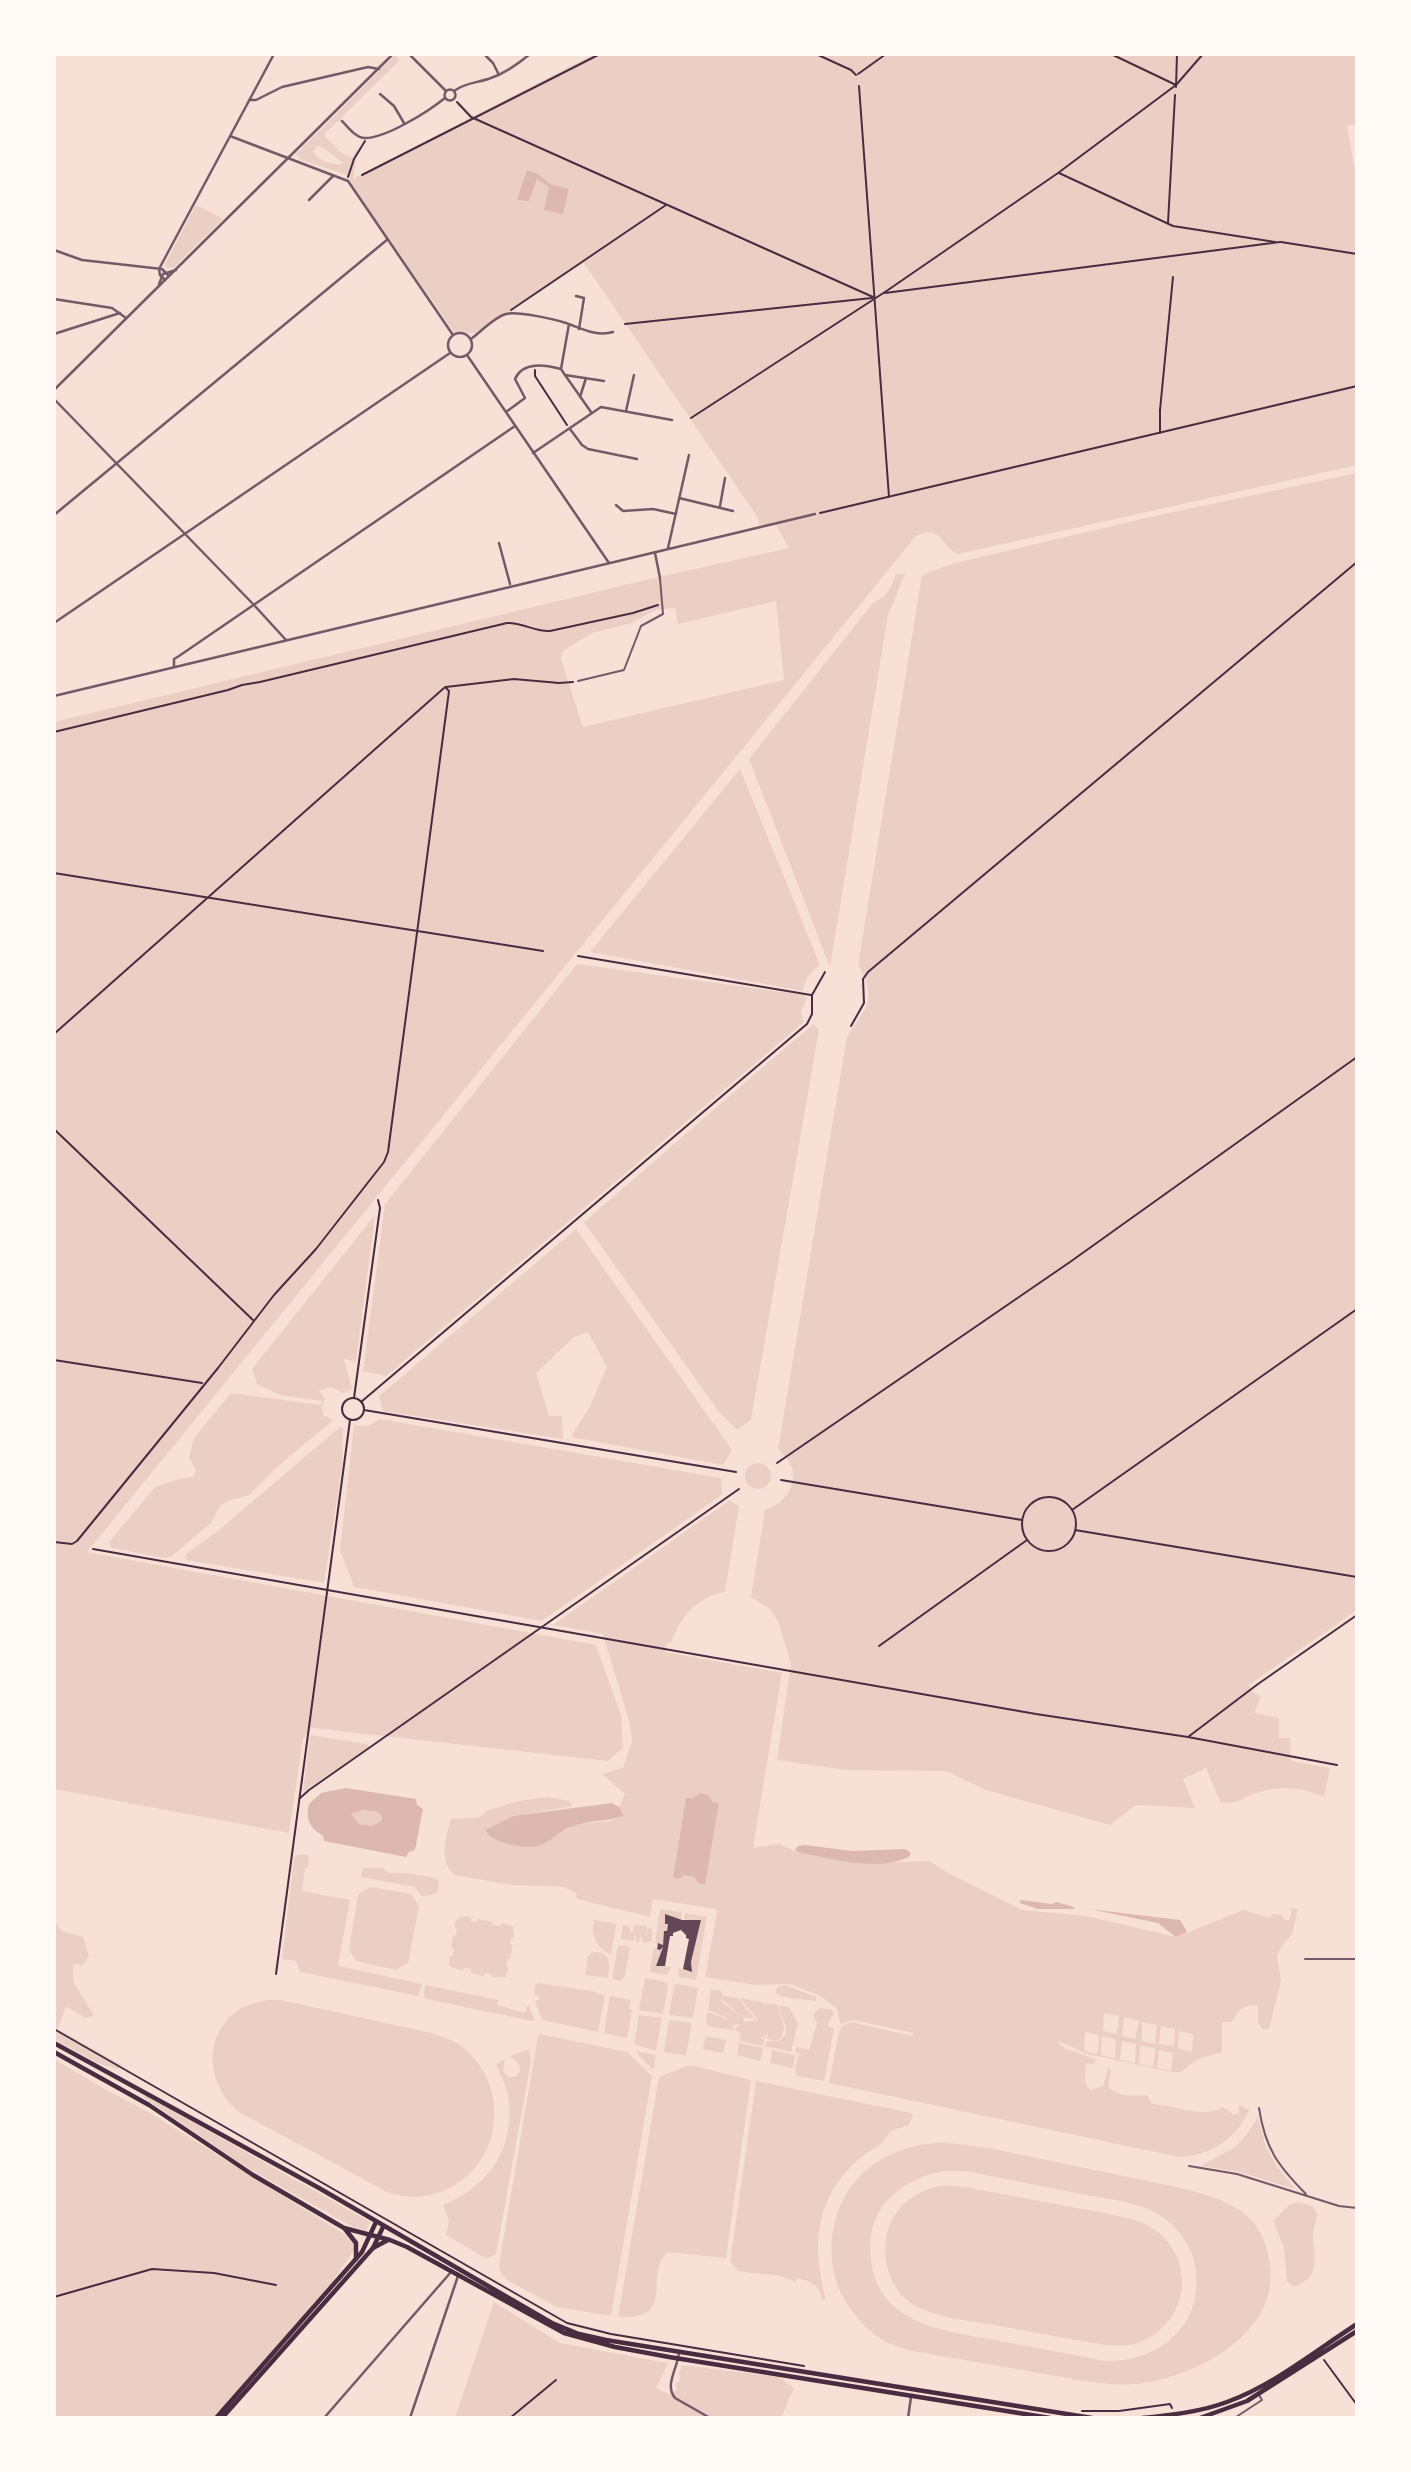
<!DOCTYPE html>
<html>
<head>
<meta charset="utf-8">
<style>
  body { margin:0 }
  #map { position:relative; width:1411px; height:2472px; overflow:hidden; background:#f7e1d7; font-family:"Times New Roman",serif }
  canvas { display:block }
  .frame { position:absolute; inset:0; border:56px solid #fffaf5; pointer-events:none }
</style>
</head>
<body>
<div id="map">
<canvas width="1411" height="2472"></canvas>
<div class="frame"></div>
</div>
<script>
const context = document.querySelector('canvas').getContext('2d');
context.lineJoin = 'round';
function fillPath(path, color) { context.fillStyle = color; context.fill(path, 'evenodd'); }
function trace(path, color, width, dash) { context.strokeStyle = color; context.lineWidth = width; context.lineCap = dash ? 'butt' : 'round'; context.setLineDash(dash || []); context.stroke(path); }
fillPath(new Path2D(`
  M594 54H1357V124L1347 126 1357 182V465L958 554C940 545 940 524 916 536L87 1552 596 1645 621 1716 623 1748 608 1761 312 1728 303 1739 289 1833 54 1789V722L650 579 789 548 776 525H759L758 518 584 263 477 333H455L348 181 351 179 344 174 301 160 296 154 395 55 400 60 343 116 340 122 337 121 324 135 341 153 352 158 357 150 360 151 356 158 353 179 470 118 456 104 459 102 474 116ZM319 145 344 163C336 167 317 161 313 151ZM776 601 784 680 583 727 561 659 563 651 592 633 631 623 656 610 675 608 678 624Z
  M196 205 223 219 174 267 167 268 165 264Z
  M1357 473V1610L1249 1685 1254 1693 1261 1696 1254 1713 1279 1718V1738H1290L1291 1761 1330 1768 1324 1797C1304 1788 1284 1786 1263 1791 1244 1795 1241 1806 1220 1802L1206 1768 1183 1779 1195 1808 1136 1805 1110 1825 986 1790 946 1771 846 1770 777 1760 791 1663 778 1621 771 1610 751 1597 765 1510C785 1504 801 1482 789 1462 787 1457 781 1453 778 1449L847 1037C867 1006 878 1000 858 965L922 575 955 563 1155 516Z
  M896 574H905L888 615 830 967 749 759 873 603C887 597 891 588 896 574Z
  M740 769 820 965C810 972 805 979 803 991L590 952Z
  M577 964 804 995 807 998 801 1011 804 1022 386 1376 363 1371 385 1204Z
  M813 1024 819 1030 751 1420 737 1430 719 1412 584 1222Z
  M375 1215 356 1362 344 1359 352 1389 343 1393 331 1387 319 1391 325 1399 322 1407 323 1415 333 1420 275 1469 249 1495 231 1500 220 1506 211 1523 172 1556 163 1558 112 1548 109 1542 155 1487 179 1479 193 1477 196 1471 189 1457 194 1438 231 1393 321 1405 322 1401 280 1395 257 1384 252 1369Z
  M576 1229 732 1450 723 1465 571 1437 590 1406 607 1367 588 1332 574 1337 536 1373 549 1416H562L563 1439 383 1411 379 1396Z
  M380 1419 721 1478 722 1495 542 1621 354 1587 340 1550 354 1425 368 1426Z
  M340 1427 343 1428 342 1467 324 1583 186 1560 185 1555 219 1530Z
  M745 1476a13 13 0 1 1 26 0a13 13 0 1 1-26 0Z
  M730 1500 739 1506 725 1592C696 1598 681 1616 671 1643H667L665 1652 782 1673 753 1848 779 1844 800 1853 874 1863 930 1861 946 1872 1022 1910 1086 1916 1176 1937 1244 1910 1269 1918 1273 1914 1281 1915 1285 1920H1289L1292 1911 1288 1908 1298 1909 1292 1934 1282 1946 1277 1956 1281 1981 1269 2029H1263L1258 2023V2006C1244 2004 1239 2009 1232 2022H1222V2052L1198 2059 1181 2072H1171L1088 2054 1058 2041 1059 2044 1066 2049 1096 2059 1094 2064 1086 2063 1085 2082 1090 2090 1103 2086 1108 2067 1111 2071 1108 2087C1119 2097 1133 2096 1147 2095L1152 2104C1174 2105 1204 2119 1223 2107L1234 2115 1239 2113V2105L1249 2110C1237 2139 1210 2156 1179 2157L829 2083 839 2031 843 2026 851 2022 913 2036V2033L853 2020 840 2024 837 2009 819 1995 790 1984 755 1985 705 1977 717 1912 715 1909 653 1899 650 1917 577 1899 576 1893 564 1887 512 1885 455 1875C438 1863 446 1836 451 1819L480 1817 487 1811 518 1801 547 1797 569 1801 573 1806 513 1816 485 1830 564 1831 577 1824 610 1821 624 1816 619 1807 625 1794 602 1774 623 1768 632 1742 630 1724 603 1634 553 1625ZM1104 2013 1119 2016 1117 2034 1103 2031ZM1124 2017 1139 2021 1135 2039 1122 2036ZM1142 2022 1157 2025 1155 2044 1142 2041ZM1161 2026 1175 2029 1174 2046 1159 2044ZM1179 2031 1193 2034 1192 2052 1178 2048ZM1085 2032 1099 2035 1098 2052 1096 2054 1084 2051ZM1102 2036 1116 2040 1115 2057 1113 2058 1101 2055ZM1122 2041 1136 2044 1135 2063 1120 2060ZM1140 2046 1155 2048 1153 2067 1139 2064ZM1159 2050 1173 2053 1171 2071 1157 2068Z
  M310 1735 367 1744 369 1747 303 1792Z
  M363 1810 377 1812 381 1815 382 1820 373 1826 359 1824 351 1814Z
  M298 1854 309 1855 308 1868H305L302 1891 350 1900 338 1966 422 1984 418 1996 300 1972 296 1961 282 1959 294 1858Z
  M363 1868H383L389 1873H407L437 1878 439 1881 438 1892 432 1895 421 1896 415 1887 361 1877Z
  M370 1887 411 1894 419 1906 408 1963 396 1970 356 1961 349 1950 358 1895Z
  M660 1909 682 1912 681 1920 665 1914V1924H668L667 1931H664L663 1945 658 1943V1945L655 1943Z
  M685 1913 707 1917 696 1980 679 1977 678 1968 692 1972 691 1962 701 1921 684 1920Z
  M461 1916 471 1917V1921L477 1922 478 1919 493 1922V1925L500 1926 501 1923 513 1926 514 1938H511L510 1944 513 1945 510 1959H507L506 1966 509 1967 506 1977H491L492 1974 485 1973 484 1976 471 1973V1969L464 1968 463 1971 449 1966 450 1956H453L454 1949 451 1948 453 1935H456L457 1929 455 1928V1922Z
  M594 1920 614 1923 616 1926 611 1955C597 1947 590 1936 594 1920Z
  M54 1921 62 1931 83 1937 89 1956 83 1965 73 1964V1981L94 2016 85 2018 66 2006 58 2029 121 2065 118 2069 97 2063 54 2039Z
  M623 1925 629 1926 632 1934 635 1925 647 1926V1935L648 1929 652 1928V1941L643 1943 641 1935 639 1942H636V1934L633 1941 620 1939Z
  M618 1945 630 1947 625 1976 621 1981 612 1979Z
  M656 1948 660 1950 662 1948 656 1965 671 1967 667 1975 650 1972 653 1950Z
  M594 1952C611 1952 610 1965 608 1978L585 1975 588 1956Z
  M645 1978 666 1982 668 1985 663 2014 639 2010Z
  M538 1983 597 1992V1994L605 1995 598 2032 542 2020 535 2001 539 1999 538 1995H534L535 1985Z
  M677 1984 698 1988 693 2018 669 2015 674 1986Z
  M425 1985 498 2000 497 2005 525 2013 528 2004 535 2020 533 2021 426 1999 424 1996Z
  M785 1985 816 1997V2001L782 1997 776 1993 777 1987Z
  M711 1989 722 1991V2002L742 2017 722 1999 723 1996 738 1998 755 2019 743 2017 744 2022 758 2020 740 1998 762 2002 764 2008 763 2003 778 2005 784 2027 782 2037 776 2041 767 2039 768 2031 765 2038 760 2037 764 2040 763 2046 740 2041 742 2038 738 2039 741 2033 734 2030 740 2024 731 2025 725 2017 708 2010Z
  M610 1996 631 2000 629 2009 632 2010 627 2038 604 2033Z
  M267 2000H281L431 2033C443 2037 455 2040 465 2049 521 2098 493 2192 416 2197 407 2197 398 2195 389 2193L237 2111C209 2085 202 2043 232 2015 241 2006 255 2003 267 2000Z
  M779 2006 789 2007 798 2023 791 2052 765 2046 767 2041H779L786 2034 785 2024Z
  M819 2008 832 2010 834 2014 828 2023 829 2027 834 2029 824 2081 797 2076 795 2071 798 2056 801 2054 795 2052 796 2047 809 2050 817 2024 813 2015Z
  M707 2012 724 2018 734 2027 733 2030 712 2027 706 2024Z
  M639 2015 662 2018 656 2051 634 2044Z
  M669 2020 692 2023 686 2056 664 2052Z
  M540 2034 627 2052 652 2076 611 2316 557 2307 507 2280 501 2273 499 2265 538 2036Z
  M706 2036 726 2040 723 2053 703 2049Z
  M739 2043 763 2048 760 2061 737 2055Z
  M529 2049 531 2061 496 2254 487 2259 446 2235 449 2221 443 2205C490 2186 516 2147 508 2095 506 2084 500 2074 496 2064L505 2059C503 2067 501 2078 514 2077 527 2068 516 2061 510 2056Z
  M772 2050 795 2055 793 2068 770 2063Z
  M635 2051 656 2055 654 2068 652 2069 653 2070Z
  M54 2059 103 2088 152 2114 344 2234 353 2243 354 2250 330 2285 213 2418H54Z
  M690 2065 751 2080 726 2258 668 2252C642 2275 679 2320 618 2317L659 2077Z
  M756 2081 911 2113 913 2115 909 2125 890 2131C882 2148 873 2147 859 2159 815 2197 811 2246 826 2299H822C819 2285 812 2282 798 2278L795 2282C778 2272 758 2275 738 2271L730 2262Z
  M146 2096 370 2222 366 2231 353 2227 246 2167 143 2097Z
  M1258 2117 1266 2148 1278 2168 1295 2189 1240 2172 1200 2166 1235 2147 1247 2134Z
  M941 2142 989 2148 1181 2188C1227 2200 1264 2211 1270 2265 1279 2334 1196 2377 1137 2384 1120 2386 1102 2383 1084 2381L913 2351C884 2345 866 2331 849 2307 817 2260 830 2190 880 2160 899 2149 919 2144 941 2142ZM943 2171H965C1004 2179 1042 2186 1081 2194 1106 2199 1135 2201 1158 2214 1178 2226 1196 2251 1196 2275 1197 2291 1195 2307 1186 2321 1166 2351 1139 2361 1104 2361 1071 2354 1038 2348 1005 2342 956 2332 887 2329 873 2271 870 2256 869 2243 872 2229 881 2195 911 2178 943 2171Z
  M947 2185 965 2187 1109 2214C1126 2218 1146 2221 1159 2233 1196 2265 1187 2321 1143 2341 1132 2347 1118 2346 1106 2345 1070 2339 1035 2333 1000 2326 973 2321 928 2318 907 2300 887 2283 880 2251 889 2227 899 2201 921 2188 947 2185Z
  M1297 2202 1312 2206 1317 2213C1317 2220 1313 2227 1313 2235 1314 2256 1322 2278 1293 2287L1287 2281 1284 2248 1273 2221 1289 2205Z
  M494 2302 560 2343 668 2363 656 2388 668 2394 673 2393 677 2389 675 2385 680 2380 679 2373 682 2365 779 2377 794 2388 781 2418H455Z`), '#ebcfc5');
fillPath(new Path2D(`
  M527 170 538 174 550 184 569 189 563 214 544 210 549 187 537 179 529 201 517 200Z
  M346 1788 416 1799 417 1805 423 1809 415 1850 409 1852 406 1857 324 1841 323 1836C310 1827 305 1821 309 1804L321 1793ZM363 1810 377 1812 381 1815 382 1820 373 1826 359 1824 351 1814Z
  M700 1793 708 1795 713 1802 719 1803 705 1884 698 1883 695 1877 684 1875 679 1879 673 1878 686 1798H693Z
  M612 1803 619 1807 624 1816C609 1821 595 1820 580 1824 547 1832 552 1855 508 1844 499 1841 491 1839 485 1830L513 1816Z
  M805 1845 852 1851 905 1849 910 1852V1856C879 1873 833 1858 800 1853L795 1850 798 1846Z
  M1020 1900 1052 1904 1057 1902 1074 1907V1909H1038L1020 1903Z
  M1089 1909 1180 1920 1187 1932 1176 1937 1158 1923Z`), '#dcb8b0');
fillPath(new Path2D(`
  M665 1914 682 1920H701L691 1962 692 1972 683 1969 689 1939 686 1938V1935L681 1930 673 1933V1936H670L665 1966H656L663 1947 660 1950 657 1949 658 1943 663 1945 664 1931H667L668 1924H665Z`), '#644757');
trace(new Path2D(`
  M816 54 851 70 856 75
  M1111 54 1176 85
  M858 74 886 54
  M859 86 889 497
  M1176 87 1177 54
  M457 102 471 117 873 297
  M1059 173 1173 226 1275 242
  M362 175 600 54
  M348 177 354 159 365 141
  M1168 223 1175 95
  M1281 242 1357 254
  M885 293 1280 242
  M511 310 666 205
  M625 324 872 298
  M535 370V376L567 425
  M691 418 888 290 1058 173 1176 85 1203 54
  M1160 433V410L1173 277
  M820 513 1357 386
  M446 687 514 679 559 683 573 682
  M54 732 228 690 242 685 260 682 507 623C522 622 534 632 550 631L633 613 658 605
  M54 873 543 951
  M578 956 811 995
  M851 1026 864 1003 863 979 868 972 1357 562
  M54 1034 444 688
  M54 1129 253 1320
  M54 1360 202 1383
  M342 1409a11 11 0 1 1 22 0a11 11 0 1 1-22 0Z
  M354 1398 380 1208 378 1200
  M361 1402 807 1024 812 1014V995L825 972
  M364 1410 736 1472
  M777 1463 1070 1262 1357 1057
  M781 1480 1022 1520
  M1022 1524a27 27 0 1 1 54 0a27 27 0 1 1-54 0Z
  M1072 1510 1357 1309
  M1075 1530 1357 1577
  M54 1542 72 1544 77 1541 218 1368 274 1295 316 1249 384 1162 388 1152 449 691 445 687
  M93 1549 1036 1714 1188 1737 1337 1765
  M879 1646 1027 1540
  M1188 1737 1258 1684 1357 1615
  M299 1799 309 1790 739 1489
  M276 1974 350 1420
  M54 2029 567 2323 611 2334 804 2366
  M54 2297 152 2269 214 2273 276 2285
  M1324 2360 1357 2405
  M1082 2411H1119L1170 2404 1172 2408
  M510 2418 556 2380`), '#4a2c40', 2);
trace(new Path2D(`
  M578 681 624 670 641 626 663 614 660 579
  M1305 1959H1357
  M1259 2108C1265 2148 1278 2166 1306 2194
  M1189 2166 1237 2174 1339 2206 1357 2208
  M1236 2417 1262 2400 1259 2395`), '#755966', 2);
trace(new Path2D(`
  M409 54 446 91
  M484 54 493 63 499 75
  M444.5 95a5.5 5.5 0 1 1 11 0a5.5 5.5 0 1 1-11 0Z
  M454 91C466 82 478 83 491 78 506 73 518 64 530 54
  M380 94 394 106 404 123
  M249 100H256L282 87 368 67 379 69
  M342 121C348 127 355 137 364 138 385 139 429 111 445 98
  M230 136 348 181 453 335
  M309 200 333 176
  M54 250 82 260 162 269 169 276
  M164 279 160 275 159 269 274 54
  M159 284 163 274 176 270
  M576 296 584 298 579 329
  M54 299 112 308 126 318
  M448 345a12 12 0 1 1 24 0a12 12 0 1 1-24 0Z
  M54 334 120 313
  M471 339C481 332 494 317 506 314 518 311 554 319 566 323 581 328 596 337 613 332
  M467 355 609 563
  M561 369 569 324
  M565 375 591 412
  M54 390 393 54
  M580 397 586 378
  M54 399 254 605 286 640
  M626 411 634 375
  M506 412 525 398 515 379C523 361 545 365 561 369L565 375 604 381
  M570 429 582 445 588 449 637 459
  M533 453 601 407 672 420
  M679 498 733 511
  M616 505 623 511 653 509 676 514
  M720 506 725 478
  M54 515 388 239
  M499 543 510 584
  M668 548 689 455
  M655 553 660 578
  M54 623 450 353
  M174 667V659L179 656 515 426
  M54 696 815 514
  M679 2352C678 2368 664 2385 675 2398L710 2418
  M324 2418 451 2272
  M410 2418 458 2276
  M908 2418 911 2397
  M1234 2418H1237`), '#755966', 2.5);
trace(new Path2D(`
  M216 2418 362 2252 376 2222
  M222 2418 373 2248 383 2227`), '#4a2c40', 4.5);
trace(new Path2D(`
  M54 2043 319 2188 552 2323 579 2334 606 2340 1092 2418
  M54 2052 149 2105 253 2175 344 2228 390 2240 407 2247 564 2333 615 2347 669 2357 1050 2418
  M345 2229 356 2243V2259
  M373 2248 388 2240
  M1142 2418C1171 2415 1200 2412 1227 2402 1274 2385 1315 2351 1357 2324
  M1200 2418 1247 2401 1357 2331`), '#4a2c40', 4.5);
</script>
</body>
</html>
